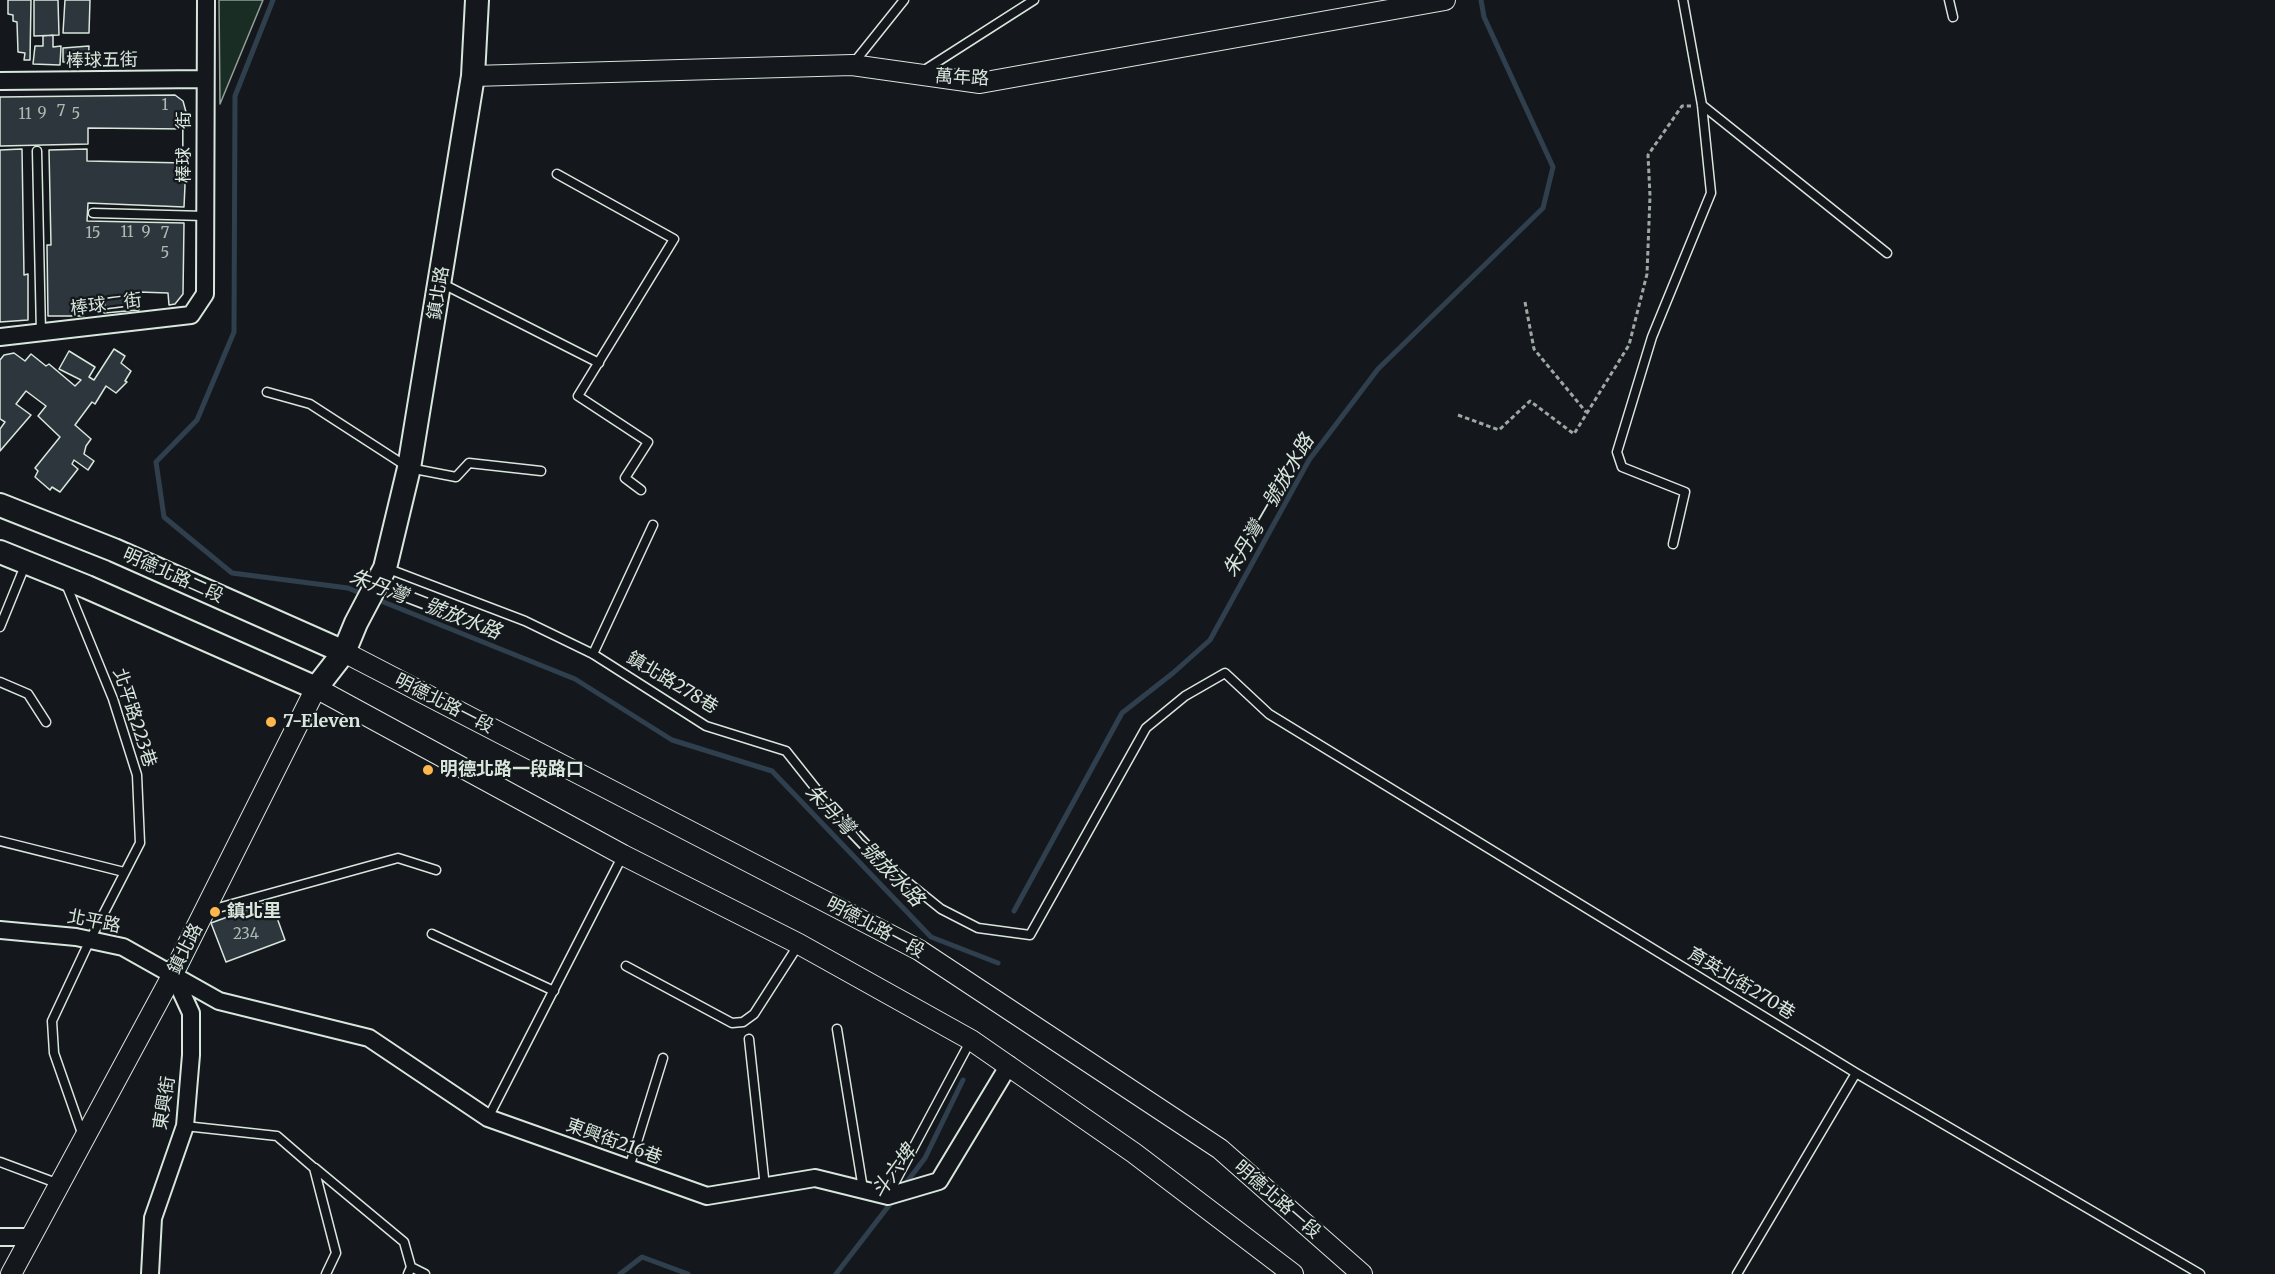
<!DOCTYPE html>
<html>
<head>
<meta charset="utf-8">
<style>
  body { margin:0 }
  canvas { display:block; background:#14181c }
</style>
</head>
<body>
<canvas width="2275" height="1274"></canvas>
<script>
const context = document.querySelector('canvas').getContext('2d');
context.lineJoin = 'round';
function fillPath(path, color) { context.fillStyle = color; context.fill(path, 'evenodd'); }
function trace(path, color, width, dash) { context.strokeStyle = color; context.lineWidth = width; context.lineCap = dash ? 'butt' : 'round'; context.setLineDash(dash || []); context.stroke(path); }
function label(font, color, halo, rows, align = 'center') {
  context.font = font + ' Merriweather,"Noto Sans TC",serif'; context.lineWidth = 4.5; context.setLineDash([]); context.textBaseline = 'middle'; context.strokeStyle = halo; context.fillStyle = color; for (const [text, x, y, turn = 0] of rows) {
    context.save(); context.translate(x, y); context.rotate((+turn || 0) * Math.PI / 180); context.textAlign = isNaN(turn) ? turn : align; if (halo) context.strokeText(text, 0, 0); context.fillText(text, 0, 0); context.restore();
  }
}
const green = new Path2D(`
  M219 0H263L220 104Z`);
fillPath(green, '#1a2d24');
trace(green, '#939e99', 1.5);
trace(new Path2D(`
  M273 0 235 96 234 332 197 420 156 462 164 517 232 573 348 588 365 595
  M376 599 575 679 672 740 772 771 931 937 998 963
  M1014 911 1122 713 1173 673 1210 640 1309 460 1378 369 1543 208 1553 167 1484 17 1481 0
  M903 1187 925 1158 963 1080
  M620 1274 642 1257 688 1274
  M836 1274 894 1199`), '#2f3f4d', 5);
const building = new Path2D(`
  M8 0H31L30 60H24L25 53 18 52 17 22 13 21V15L8 14Z
  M34 0H58L59 35 34 36Z
  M65 0H90L89 33H63Z
  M53 35V47L61 46 60 65 33 64 35 46H43V36Z
  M89 46 88 63 63 62V48Z
  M175 95 183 101 186 112 185 129 88 128V144L0 146V97Z
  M22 149 24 275 28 274V320L0 322V150Z
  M87 149V161L186 163 184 207 88 203 87 221 184 223 183 294 175 304 169 305 168 293 139 292V310L104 313 105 300H85L84 316H48L47 245H51L49 150Z
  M114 349 125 356 121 363 131 371 125 381 127 382 116 393 106 386 95 404 92 402 75 425 91 439 86 446 84 454 94 461 88 470 74 460 72 464 78 469 60 492 52 487 50 490 35 477 38 471 35 468 60 437 38 416 46 406 26 391 16 404 31 415 0 451V429L5 422 0 419V360L4 355 14 353 25 361 31 354 46 366 49 364 75 386 81 380 59 369 69 351 95 367 89 377 94 380Z
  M271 901 285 940 226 962 211 923Z`);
fillPath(building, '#2c363c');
trace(building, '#d8e6dc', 1.5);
const service = new Path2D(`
  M1949 0 1953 17
  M852 65 904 0
  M923 71 1034 0
  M1702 105 1887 253
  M37 151 41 333
  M557 174 674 239 578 396 648 442 625 478 641 490
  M93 213 205 216
  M441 283 599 363
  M267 392 310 404 409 468 456 477 469 463 541 471
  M1673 544 1685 492 1622 467 1617 452 1652 337 1711 193 1702 105 1683 0
  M386 568 525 621 593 654 706 726 786 751 859 843 941 909 978 928 1030 935 1146 728 1185 696 1225 673 1269 714 1856 1073 2200 1274
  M66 584 113 699 137 775 140 843 90 940 52 1021 54 1053 83 1136
  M0 627 26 563
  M593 654 653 525
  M0 682 28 694 46 722
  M0 841 124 872
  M207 911 398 858 436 870
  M432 934 554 991
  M626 966 732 1023 743 1022 754 1014 799 944
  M837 1029 863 1189
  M749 1039 765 1187
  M488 1118 623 855
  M185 1126 277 1136 314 1168 336 1253 326 1274
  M0 1162 59 1184
  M315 1168 404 1242 411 1267 408 1274
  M629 1168 663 1058
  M888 1195 971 1040
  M411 1267 425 1274
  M1737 1274 1856 1073`);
const minor = new Path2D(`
  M0 81 204 79
  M0 337 191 315 205 294 206 0
  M0 930 76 937 123 947 219 1001 369 1038 488 1118 707 1196 815 1178 888 1196 939 1181 1009 1065
  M0 1237H31
  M150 1274 153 1218 185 1126 191 1055V1013L173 974`);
const tertiary = new Path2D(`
  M473 76 852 65 980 83 1445 0
  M344 652 919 950 1220 1149 1362 1274
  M11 1274 173 974 316 688 623 855 799 944 971 1040 1134 1153 1293 1274`);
const secondary = new Path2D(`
  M0 505 114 550 344 652
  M0 552 87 587 316 688 344 652 356 623 385 568 409 468 473 76 477 0`);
trace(service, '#d8e6dc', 11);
trace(minor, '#d8e6dc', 20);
trace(tertiary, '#d8e6dc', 22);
trace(secondary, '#d8e6dc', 26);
trace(new Path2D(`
  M1525 302 1534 349 1586 412
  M1458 415 1499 430 1530 401 1574 434 1629 345 1647 274 1650 196 1648 155 1682 106H1691`), '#9da8a2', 3, [4.5, 3]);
trace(service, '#14181c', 8);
trace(minor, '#14181c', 16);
trace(tertiary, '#14181c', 20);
trace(secondary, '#14181c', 22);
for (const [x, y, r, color] of [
  [271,722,6,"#ffb74d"],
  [428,770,6,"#ffb74d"],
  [215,912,6,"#ffb74d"]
]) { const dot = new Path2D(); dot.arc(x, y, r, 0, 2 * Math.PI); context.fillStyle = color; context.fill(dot); trace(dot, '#14181c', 2); }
label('15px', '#adbab4', null, [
  ["1",165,106],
  ["7",61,112],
  ["9",42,114],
  ["11",25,115],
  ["5",76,115],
  ["11",127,233],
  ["9",146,233],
  ["15",93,234],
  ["7",165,234],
  ["5",165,254],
  ["234",246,935]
]);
label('18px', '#d8e6dc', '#14181c', [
  ["棒球五街",102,61,-1],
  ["萬年路",962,78,3],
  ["棒球一街",185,147,-90],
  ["鎮北路",439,293,-81],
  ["棒球二街",106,305,-7],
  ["明德北路二段",173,576,24],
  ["鎮北路278巷",672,683,31],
  ["明德北路一段",444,704,27],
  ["北平路223巷",134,718,72],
  ["北平路",94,922,11],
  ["明德北路一段",875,928,28],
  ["鎮北路",186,949,-63],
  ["育英北街270巷",1741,984,31],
  ["東興街",165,1103,-81],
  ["東興街216巷",614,1142,20],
  ["明德北路一段",1277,1200,41]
]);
label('bold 18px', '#d8e6dc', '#14181c', [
  ["7-Eleven",283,722],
  ["明德北路一段路口",440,770],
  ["鎮北里",227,912]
], 'left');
label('italic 20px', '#d8e6dc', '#14181c', [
  ["朱丹灣一號放水路",1269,506,-60],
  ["朱丹灣二號放水路",425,605,21],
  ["朱丹灣二號放水路",864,846,46],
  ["斗六埤",894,1172,-54]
]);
</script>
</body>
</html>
